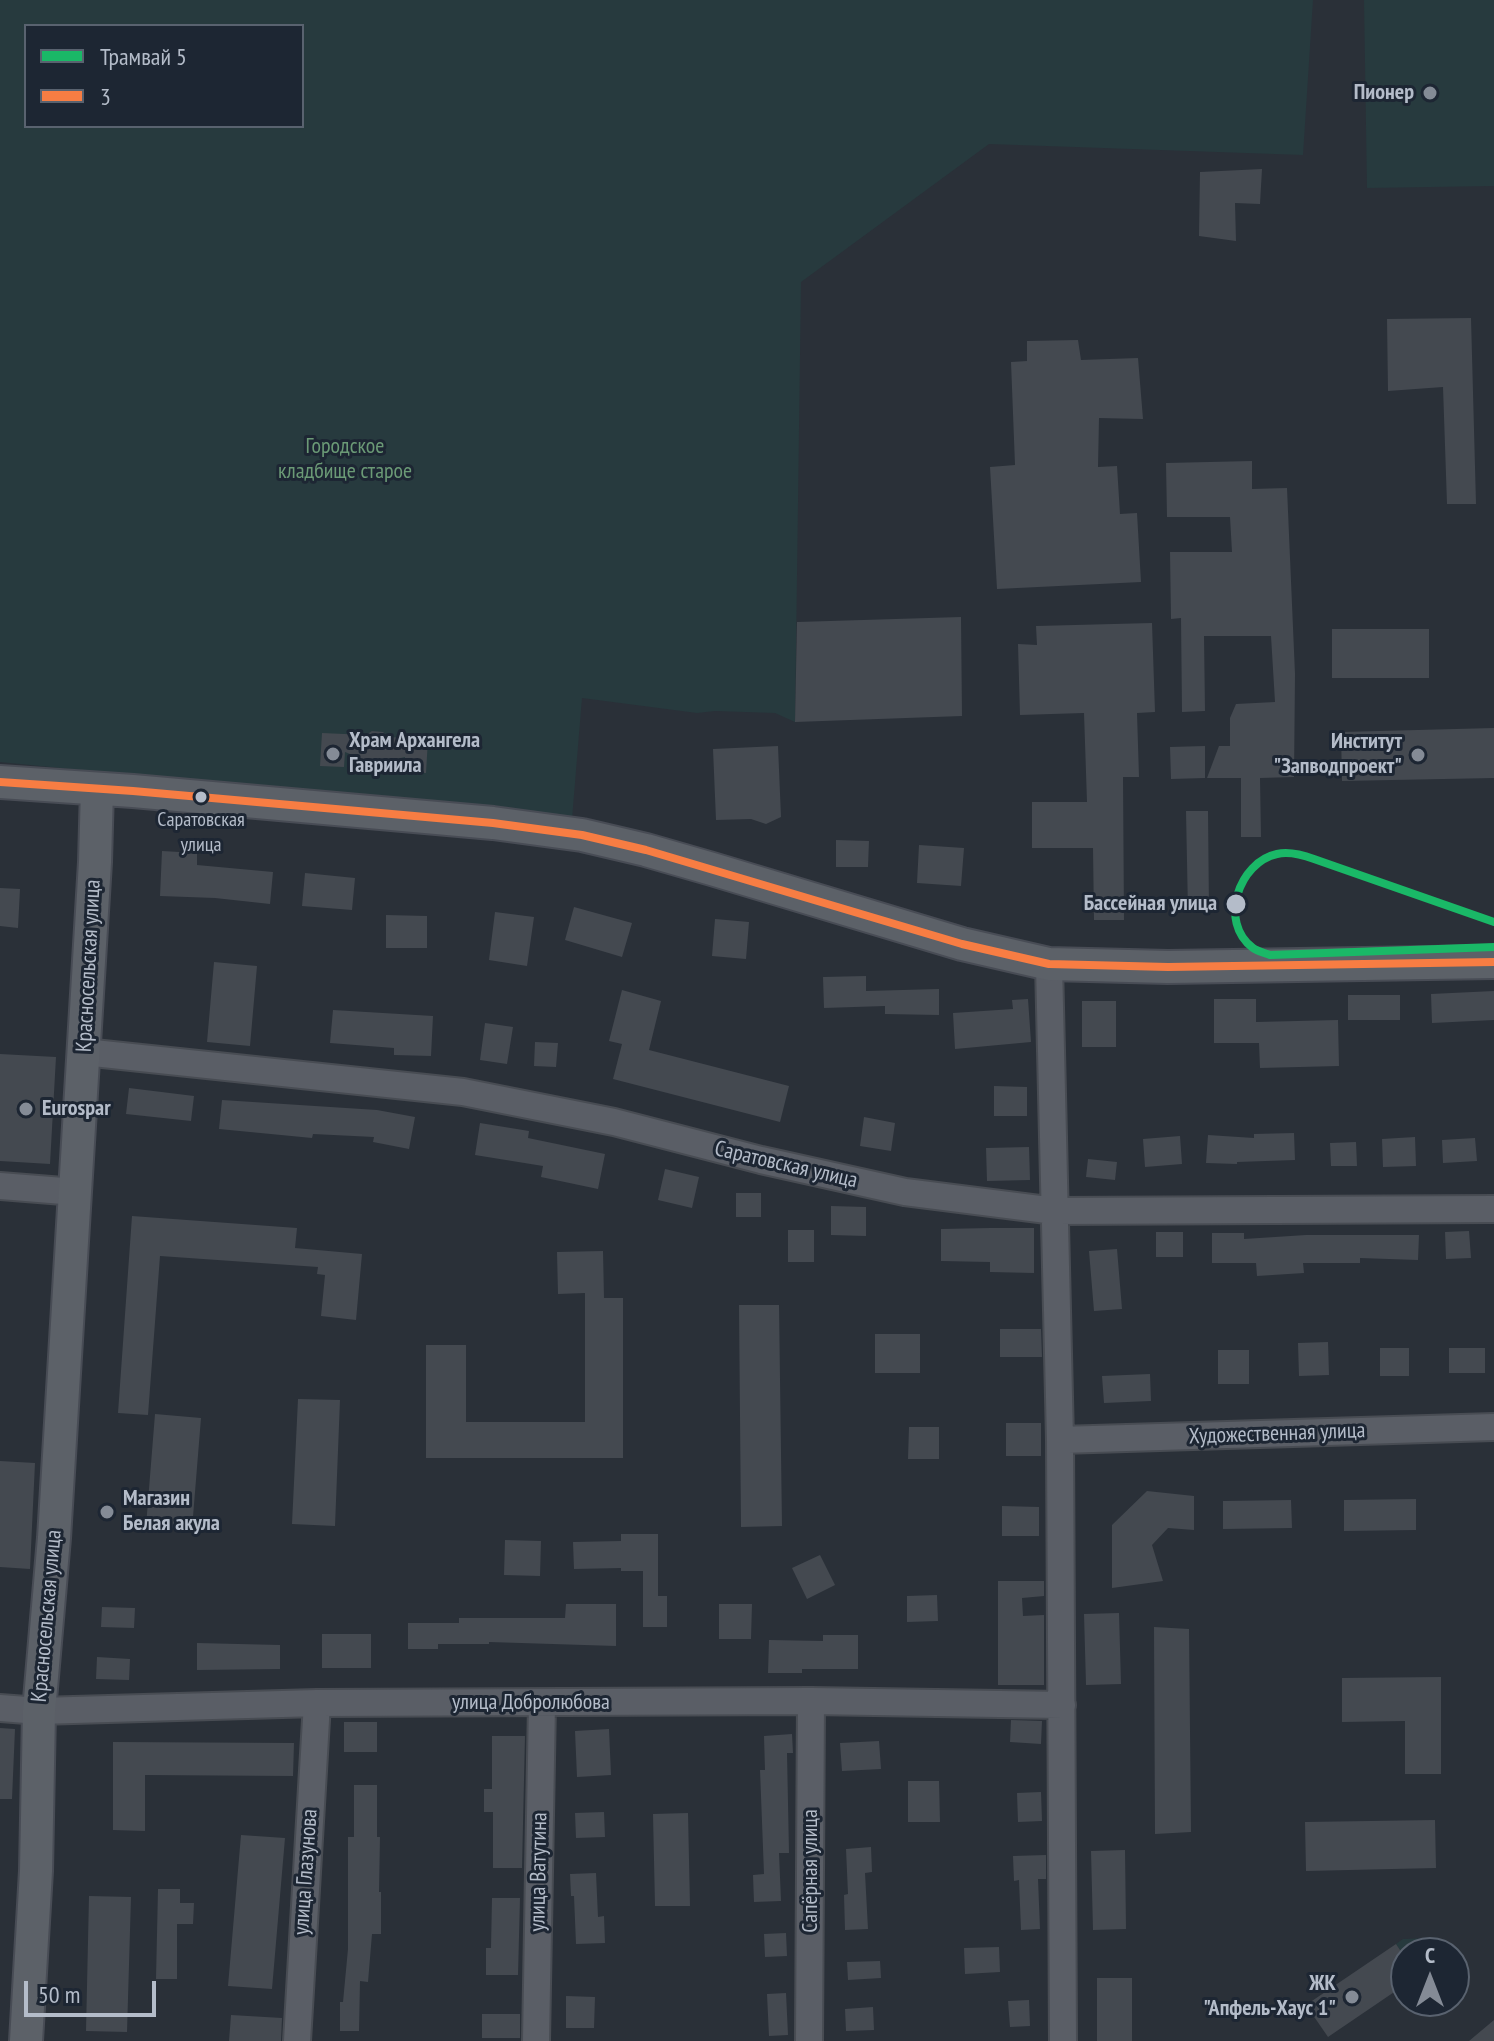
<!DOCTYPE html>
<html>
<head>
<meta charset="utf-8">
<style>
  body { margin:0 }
  #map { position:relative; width:1494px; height:2041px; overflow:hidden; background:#2a3038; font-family:"PT Sans Narrow",sans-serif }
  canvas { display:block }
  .legend { position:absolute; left:24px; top:24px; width:280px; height:104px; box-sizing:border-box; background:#1d2633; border:2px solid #59626f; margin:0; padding:10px 14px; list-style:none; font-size:24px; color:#b4bcc9 }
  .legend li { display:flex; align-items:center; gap:16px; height:40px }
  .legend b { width:40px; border:2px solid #59626f }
  .north { position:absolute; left:1390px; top:1937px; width:80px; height:80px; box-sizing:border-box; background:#1d2633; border:2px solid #59626f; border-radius:50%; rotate:0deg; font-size:22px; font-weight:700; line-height:32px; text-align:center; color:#b4bcc9 }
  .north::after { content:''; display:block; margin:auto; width:28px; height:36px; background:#848b96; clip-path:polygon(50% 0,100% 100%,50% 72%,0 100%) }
  .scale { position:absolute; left:24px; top:1981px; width:132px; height:36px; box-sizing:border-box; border:4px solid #b4bcc9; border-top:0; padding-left:10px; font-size:24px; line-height:28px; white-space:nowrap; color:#b4bcc9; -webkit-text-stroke:6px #1d2633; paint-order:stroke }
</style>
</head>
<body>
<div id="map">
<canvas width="1494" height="2041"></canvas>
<ul class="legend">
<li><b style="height:10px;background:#1ab867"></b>Трамвай 5</li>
<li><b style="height:10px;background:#f77d43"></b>3</li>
</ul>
<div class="north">С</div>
<div class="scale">50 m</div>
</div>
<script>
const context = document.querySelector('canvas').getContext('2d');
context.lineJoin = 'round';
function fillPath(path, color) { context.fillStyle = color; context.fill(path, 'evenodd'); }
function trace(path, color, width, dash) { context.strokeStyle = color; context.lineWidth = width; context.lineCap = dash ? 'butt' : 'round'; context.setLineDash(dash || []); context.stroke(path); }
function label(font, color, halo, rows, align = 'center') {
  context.font = font + ' "PT Sans Narrow",sans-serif'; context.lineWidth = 6; context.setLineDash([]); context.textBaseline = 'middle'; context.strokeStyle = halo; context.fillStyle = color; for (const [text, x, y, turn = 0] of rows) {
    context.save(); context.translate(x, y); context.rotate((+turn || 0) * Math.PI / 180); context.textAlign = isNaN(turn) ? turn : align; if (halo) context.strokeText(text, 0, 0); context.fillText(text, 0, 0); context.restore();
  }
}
fillPath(new Path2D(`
  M0 0H1313L1303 155 989 144 801 282 795 722 775 713 715 711 697 713 582 698 572 819 0 762ZM26 26H302V126H26Z
  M1364 0H1494V186L1367 188Z
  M1433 1938 1443 1953H1406V1959L1396 1944 1403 1939Z`), '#273a3e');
fillPath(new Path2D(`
  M1262 169 1260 204 1235 203 1236 241 1199 236 1200 172Z
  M1471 318 1476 504H1447L1443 387 1388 391 1387 319Z
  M1078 340 1081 360 1138 358 1143 419 1099 418 1098 467 1117 466 1120 514 1137 513 1141 582 997 589 990 467 1015 465 1011 362 1027 361V341Z
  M1252 461V489L1287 488 1295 674 1294 777 1260 778 1261 837H1241V778H1207L1219 746H1230V718L1236 704 1275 702 1271 636H1204L1205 711 1182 712 1181 618 1171 619 1170 552H1232L1230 517H1167L1166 463Z
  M961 617 962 716 795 722 797 622Z
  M1152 623 1155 712 1137 713 1139 777H1123L1124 920H1094L1093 848H1032V802H1087L1084 713 1020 715 1018 644 1037 645 1036 626Z
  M1332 629H1429V678H1332Z
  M1494 728V778L1342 781 1341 732Z
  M372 731 383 732 388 737 428 739 426 773 404 772 405 757 375 764 345 752 344 767 320 766 322 733 366 735Z
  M778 746 781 817 766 824 751 819 716 820 713 749Z
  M1205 746V778L1171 779 1170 747Z
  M1186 811H1208L1209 911 1188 912Z
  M836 840 869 841 868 867H836Z
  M919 845 964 848 961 886 917 883Z
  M162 851 197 853V865L273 872 270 904 215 898 160 896Z
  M305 873 355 878 352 910 302 906Z
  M0 888 20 889 18 928 0 926Z
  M574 907 632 923 622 957 565 940Z
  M495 912 534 917 527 966 489 960Z
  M386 915 427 916V948H386Z
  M715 919 749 922 746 959 712 956Z
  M214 962 257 966 250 1046 207 1042Z
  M866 976V991L939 989V1015L885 1014V1006L824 1008 823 977Z
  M622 990 661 1001 649 1050 789 1086 780 1122 613 1079 622 1044 609 1041Z
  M1494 991V1020L1432 1023 1431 994Z
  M1348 995H1400V1020H1348Z
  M1028 999 1031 1042 955 1049 953 1013 1013 1009 1012 1000Z
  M1214 999H1256V1022L1338 1020 1339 1066 1260 1068 1259 1043H1214Z
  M1082 1001H1116V1047H1082Z
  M333 1010 433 1016 431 1056 394 1055V1048L330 1043Z
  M485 1023 513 1027 507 1064 480 1060Z
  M535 1042 558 1043 556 1067 534 1066Z
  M0 1054 56 1057 50 1164 0 1161Z
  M994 1086 1027 1087V1116H994Z
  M129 1088 194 1096 191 1121 126 1114Z
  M222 1100 377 1110 415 1117 409 1149 373 1142 374 1137 313 1134 312 1138 219 1129Z
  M864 1117 895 1123 891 1151 860 1146Z
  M480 1123 529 1131 528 1138 605 1154 598 1189 541 1177 543 1166 475 1155Z
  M1294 1133 1295 1160 1237 1162V1164L1206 1163 1208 1135 1254 1138V1134Z
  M1180 1136 1182 1164 1145 1167 1143 1139Z
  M1415 1137 1416 1166 1383 1167 1382 1139Z
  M1475 1138 1477 1161 1443 1163 1442 1140Z
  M1356 1142 1357 1166H1331L1330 1143Z
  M1029 1147 1030 1180 987 1181 986 1148Z
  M1088 1159 1117 1162 1115 1180 1086 1177Z
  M665 1169 699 1177 692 1208 658 1200Z
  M736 1193H761V1217H736Z
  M831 1206 866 1207V1236L831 1235Z
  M132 1216 297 1228 295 1248 362 1254 356 1320 321 1316 325 1275 317 1274 318 1267 160 1256 148 1415 118 1413Z
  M991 1228H1034V1273L990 1272V1262L941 1261V1229Z
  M788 1230H814V1262H788Z
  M1469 1231 1471 1258 1446 1259 1445 1232Z
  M1156 1232H1183V1257H1156Z
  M1212 1233H1244V1239L1306 1235H1419L1418 1260 1360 1258V1263H1303L1304 1273 1257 1276 1256 1263H1212Z
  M1117 1249 1122 1309 1094 1311 1089 1251Z
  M603 1251 604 1298H623V1458H426V1345H466V1422H585V1293L558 1294 557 1252Z
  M739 1305H779L782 1526 741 1527Z
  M1000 1329H1041L1042 1357H1000Z
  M875 1334H920V1373H875Z
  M1328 1342 1329 1375 1299 1376 1298 1343Z
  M1380 1348H1409V1376H1380Z
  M1449 1348H1485V1373H1449Z
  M1218 1350H1249V1384H1218Z
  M1150 1374 1151 1401 1104 1403 1102 1376Z
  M298 1399 340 1400 335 1526 292 1524Z
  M155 1414 201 1418 192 1529 146 1526Z
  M1006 1423H1041V1456H1006Z
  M909 1427H939V1459H908Z
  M0 1461 35 1463 30 1569 0 1567Z
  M1147 1491 1194 1496V1530L1168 1528 1152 1545 1163 1581 1112 1588V1525Z
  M1416 1499V1530L1344 1531V1500Z
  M1291 1500 1292 1528 1223 1529V1501Z
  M1002 1506 1039 1507V1536H1002Z
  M621 1534H658V1596H667V1627H643V1571H621V1568L574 1569 573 1542 621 1541Z
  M505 1540 541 1541 540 1576 504 1575Z
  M820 1555 835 1585 807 1599 792 1568Z
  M998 1581H1044V1596L1022 1598 1023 1616 1044 1615V1685H998Z
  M937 1595 938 1621 907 1622V1596Z
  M566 1604H616V1646L489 1642V1644H438V1649H408V1623H459V1618H565Z
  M719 1604H752L751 1639H719Z
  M102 1607 135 1608 134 1628 101 1627Z
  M1119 1613 1121 1684 1086 1685 1084 1614Z
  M1154 1627 1189 1629 1191 1832 1155 1834Z
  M322 1634H371V1668H322Z
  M823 1635H858V1669H802V1673H768L769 1640 823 1641Z
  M197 1643 280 1645V1669L197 1670Z
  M97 1657 130 1659 129 1680 96 1679Z
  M1441 1677V1774H1405V1721L1342 1722V1678Z
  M1011 1720 1042 1721 1041 1744 1010 1742Z
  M344 1722H377V1752H344Z
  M0 1728 15 1729 12 1799H0Z
  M609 1729 611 1775 577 1777 575 1731Z
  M792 1734 793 1753H787L789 1853H779L781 1901 754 1902 753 1875 764 1874 760 1770H765L764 1736Z
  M492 1736H525L522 1868H493V1812H484V1789H492Z
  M879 1741 881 1769 842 1771 840 1743Z
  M113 1742 294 1743 293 1776 145 1775V1831L113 1830Z
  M908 1781H939L940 1822H908Z
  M354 1785H377V1837H380L379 1892H381V1934H372L368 1982 360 1981 359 2031H340V2002H343L348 1949V1837H354Z
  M1041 1792 1042 1821 1018 1822 1017 1793Z
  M604 1812 605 1837 576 1838 575 1813Z
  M688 1813 690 1906H655L653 1814Z
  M1435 1820 1436 1868 1306 1871 1305 1822Z
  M241 1835 285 1838 272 1989 228 1986Z
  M871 1847 872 1872 865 1873 868 1929 845 1930 844 1895 848 1894 846 1849Z
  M1125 1850 1126 1929 1093 1930 1091 1851Z
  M1046 1855V1879H1038L1040 1929 1021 1930 1019 1880 1014 1881 1013 1856Z
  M596 1873 598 1917 604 1916 605 1943 576 1944 574 1896H571L570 1874Z
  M158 1889H180V1903H194L193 1924H177V1979H156Z
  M89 1896 131 1897 127 2032 86 2031Z
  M492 1898H520L518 1975H486V1948H491Z
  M786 1933 787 1956 765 1957 764 1934Z
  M1396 1944 1406 1959V1984L1328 2037 1306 2005Z
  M999 1947 1000 1972 965 1974 964 1948Z
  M880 1961 881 1978 848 1980 847 1962Z
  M1097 1978H1132V2041H1097Z
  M786 1993 788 2035 769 2036 767 1994Z
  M566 1996 595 1997 594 2028H566Z
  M1029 2000 1030 2026 1010 2027 1008 2001Z
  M873 2007 874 2030 846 2031 845 2009Z
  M482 2014H520V2038H482Z
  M231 2015 282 2018 281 2041H229Z
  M1494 2020V2041H1469Z`), '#444950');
const minor = new Path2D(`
  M1049 964 1060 1440 1063 2041
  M84 1052 463 1092 614 1122 761 1160 905 1192 1055 1211 1494 1209
  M0 1186 76 1192
  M1060 1440 1494 1427
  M0 1708 39 1711 317 1703 811 1701 1062 1705
  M297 2041 317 1703
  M536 2041 542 1703
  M809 2041 811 1701`);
const major = new Path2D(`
  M0 782 133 791 493 823 582 835 646 850 712 869 962 944 1049 964 1168 967 1494 962
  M26 2041 36 1871 39 1711 54 1538 95 862 97 789`);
trace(minor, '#484c53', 30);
trace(major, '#484c55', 36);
trace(minor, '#5a5e66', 26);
trace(major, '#5c6168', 32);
trace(new Path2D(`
  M0 782 133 791 493 823 582 835 646 850 962 944 1049 964 1168 967 1494 962`), '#f77d43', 8);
trace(new Path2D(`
  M1494 922 1314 859C1303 855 1290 851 1277 854 1239 862 1218 922 1253 948 1257 951 1265 953 1270 955L1494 947`), '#1ab867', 8);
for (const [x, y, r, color] of [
  [1430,93,8,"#848b96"],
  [333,754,8,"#848b96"],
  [1418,755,8,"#848b96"],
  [201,797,7,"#b4bcc9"],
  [1236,904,11,"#b4bcc9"],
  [26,1109,8,"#848b96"],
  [107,1512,8,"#848b96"],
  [1352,1997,8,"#848b96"]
]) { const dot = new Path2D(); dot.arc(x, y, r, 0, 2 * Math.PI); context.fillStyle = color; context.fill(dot); trace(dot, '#1d2633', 3); }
label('20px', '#b4bcc9', '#1d2633', [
  ["Саратовская",201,820],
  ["улица",201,845]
]);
label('bold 22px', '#b4bcc9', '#1d2633', [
  ["Пионер",1414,93],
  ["Храм Архангела",349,741,"left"],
  ["Гавриила",349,766,"left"],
  ["Институт",1402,742],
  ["\"Запводпроект\"",1402,767],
  ["Eurospar",42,1109,"left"],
  ["Магазин",123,1499,"left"],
  ["Белая акула",123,1524,"left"],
  ["ЖК",1336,1984],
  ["\"Апфель-Хаус 1\"",1336,2009]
], 'right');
label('22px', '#6b9a76', '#1d2633', [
  ["Городское",345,447],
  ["кладбище старое",345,472]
]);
label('bold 22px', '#b4bcc9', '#1d2633', [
  ["Бассейная улица",1217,904]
], 'right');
label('22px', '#b4bcc9', '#1d2633', [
  ["Красносельская улица",89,966,-87],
  ["Саратовская улица",786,1165,13],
  ["Художественная улица",1277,1434,-2],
  ["Красносельская улица",47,1616,-85],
  ["улица Добролюбова",531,1703],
  ["Сапёрная улица",811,1871,-90],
  ["улица Глазунова",306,1872,-86],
  ["улица Ватутина",539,1872,-89]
]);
</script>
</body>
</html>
